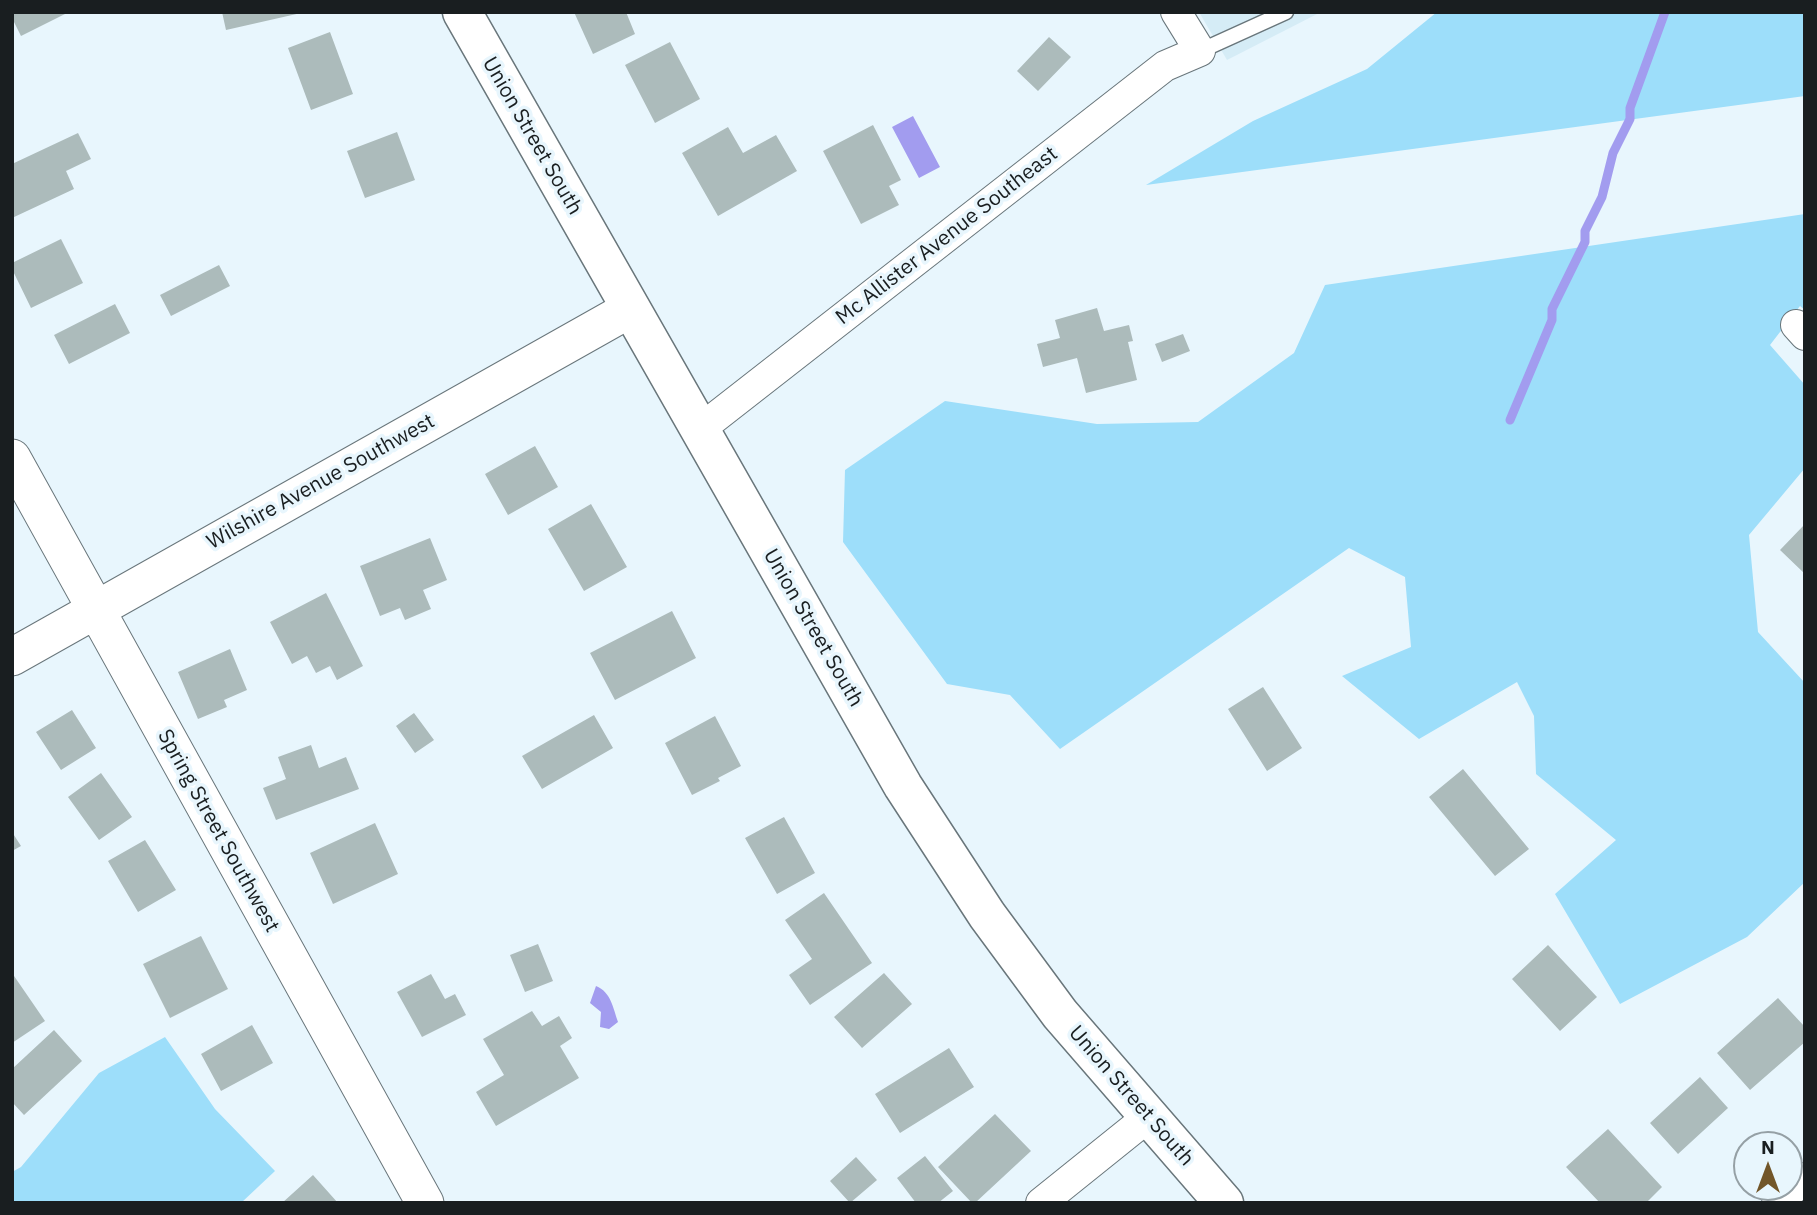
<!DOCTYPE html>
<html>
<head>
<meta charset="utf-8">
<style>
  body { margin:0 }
  #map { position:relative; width:1817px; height:1215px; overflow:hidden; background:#e8f6fd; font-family:"IBM Plex Sans",sans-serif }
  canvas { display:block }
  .frame { position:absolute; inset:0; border:14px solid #191e20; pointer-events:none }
  .north { position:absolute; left:1733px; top:1131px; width:70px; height:70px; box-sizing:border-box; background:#e8f6fd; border:2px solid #95a0a5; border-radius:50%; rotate:0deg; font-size:19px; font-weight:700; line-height:28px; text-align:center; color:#191e20 }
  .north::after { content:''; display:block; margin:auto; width:24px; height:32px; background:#725629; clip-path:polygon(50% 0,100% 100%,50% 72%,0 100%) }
</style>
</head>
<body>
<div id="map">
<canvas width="1817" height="1215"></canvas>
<div class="frame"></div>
<div class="north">N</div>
</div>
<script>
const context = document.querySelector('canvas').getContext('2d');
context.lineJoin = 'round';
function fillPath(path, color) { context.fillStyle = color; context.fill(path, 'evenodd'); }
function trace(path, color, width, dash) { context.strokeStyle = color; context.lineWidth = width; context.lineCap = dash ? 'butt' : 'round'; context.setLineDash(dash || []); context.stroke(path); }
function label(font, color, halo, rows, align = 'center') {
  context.font = font + ' "IBM Plex Sans",sans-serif'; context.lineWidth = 7; context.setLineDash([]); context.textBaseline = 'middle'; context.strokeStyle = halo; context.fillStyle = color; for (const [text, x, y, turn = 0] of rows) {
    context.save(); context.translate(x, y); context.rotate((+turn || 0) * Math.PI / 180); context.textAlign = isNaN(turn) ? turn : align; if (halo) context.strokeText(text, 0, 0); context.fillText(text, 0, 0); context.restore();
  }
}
fillPath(new Path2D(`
  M1199 12H1321L1227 60Z`), '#d5ecf6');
fillPath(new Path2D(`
  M1437 12H1805V96L1146 185 1253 121 1367 69Z
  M1805 214V310L1800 306 1770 345 1805 385V468L1749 535 1758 632 1805 683V882L1747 937 1620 1004 1555 894 1616 840 1536 774 1534 716 1517 682 1419 739 1342 676 1411 647 1405 577 1349 548 1060 749 1010 695 947 684 843 542 845 470 945 401 1097 424 1198 422 1294 353 1325 285Z
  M165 1037 215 1109 275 1171 241 1203H12V1172L21 1167 99 1073Z`), '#9ddefa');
fillPath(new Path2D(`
  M913 116 940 167 919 178 892 127Z
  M596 986C611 992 613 1008 618 1022L609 1029 600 1027 601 1012 590 1003Z`), '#a29cef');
trace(new Path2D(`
  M1510 420 1552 320V309L1585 242V231L1602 197 1613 153 1630 119V108L1665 12`), '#a29cef', 9);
fillPath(new Path2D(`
  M12 12H69L21 36 12 18Z
  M222 12H301V13L226 30Z
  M574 12H626L635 34 593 54Z
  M330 32 353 94 311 110 288 48Z
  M1049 37 1071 57 1038 91 1017 71Z
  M670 42 700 99 655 123 625 65Z
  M873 125 901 180 889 186 899 205 861 224 823 151Z
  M728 127 743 153 776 135 797 171 718 216 682 153Z
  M397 132 415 180 365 198 347 151Z
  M78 133 91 159 66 171 74 189 12 218V164Z
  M61 239 83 283 31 308 12 269V263Z
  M219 265 230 286 171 316 160 295Z
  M115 304 130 333 69 364 54 335Z
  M1097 308 1104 331 1129 325 1133 341 1128 342 1137 380 1086 393 1077 358 1043 367 1037 344 1060 338 1055 320Z
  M1183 334 1190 351 1162 362 1155 344Z
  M535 446 558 487 508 515 485 474Z
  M591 504 627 567 584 591 548 529Z
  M1805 524V574L1780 550Z
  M430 538 447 580 423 590 431 609 405 620 400 608 380 616 360 566Z
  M326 593 363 666 337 680 330 666 316 673 307 656 292 664 270 622Z
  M672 611 696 658 615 700 590 653Z
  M230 649 247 690 224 700 227 707 198 719 178 672Z
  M1263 687 1302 748 1267 771 1228 709Z
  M72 710 96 748 61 770 36 732Z
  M414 713 434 740 415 753 396 726Z
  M594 715 613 748 542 789 522 756Z
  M715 716 741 766 718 778 720 781 692 795 665 743Z
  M311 745 319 768 346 757 359 789 276 820 263 788 286 779 278 757Z
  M1463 769 1529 849 1495 876 1429 797Z
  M101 773 132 817 99 840 68 797Z
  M784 817 815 873 777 894 745 838Z
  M375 823 398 874 333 904 310 853Z
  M12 832 21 846 12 851Z
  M145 840 176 890 138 912 108 861Z
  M824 893 872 963 810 1005 789 975 812 959 785 920Z
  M201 936 228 989 170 1018 143 964Z
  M538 944 553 981 525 992 510 955Z
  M1548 945 1597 997 1560 1031 1512 979Z
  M12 973 45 1021 12 1043Z
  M884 973 912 1004 862 1048 834 1017Z
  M431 974 445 999 455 994 466 1015 422 1037 397 992Z
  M1778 998 1805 1027V1042L1750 1090 1717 1053Z
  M532 1011 542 1026 559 1016 572 1038 560 1046 579 1078 496 1126 476 1092 504 1075 483 1039Z
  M252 1025 273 1063 221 1091 201 1054Z
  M54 1030 82 1061 24 1115 12 1102V1069Z
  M949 1048 974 1087 900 1133 875 1094Z
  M1700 1077 1728 1108 1678 1154 1650 1123Z
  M995 1114 1031 1151 975 1203H972L938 1167Z
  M1608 1129 1662 1187 1646 1203H1600L1566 1167Z
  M925 1156 953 1191 938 1203H916L897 1178Z
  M856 1157 877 1180 850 1203 830 1181Z
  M313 1175 338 1203H282Z`), '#acbbbb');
const service = new Path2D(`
  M1200 51 1286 12`);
const minor = new Path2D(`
  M1796 325 1805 335
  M699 430 1165 66 1200 51 1176 12
  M1041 1203 1148 1117
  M1777 1203 1805 1178`);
const tertiary = new Path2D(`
  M12 458 425 1203
  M12 657 630 309`);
const secondary = new Path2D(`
  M462 12 903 786 987 915 1060 1014 1224 1203`);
trace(service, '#69767b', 17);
trace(minor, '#69767b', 32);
trace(tertiary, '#69767b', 39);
trace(secondary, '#69767b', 41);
trace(service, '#fff', 14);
trace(minor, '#fff', 30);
trace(tertiary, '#fff', 37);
trace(secondary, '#fff', 38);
label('21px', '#191e20', '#e8f6fd', [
  ["Union Street South",532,136,60],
  ["Mc Allister Avenue Southeast",947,236,-38],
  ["Wilshire Avenue Southwest",321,482,-29],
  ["Union Street South",813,628,60],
  ["Spring Street Southwest",218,831,61],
  ["Union Street South",1131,1096,49]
]);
</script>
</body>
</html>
